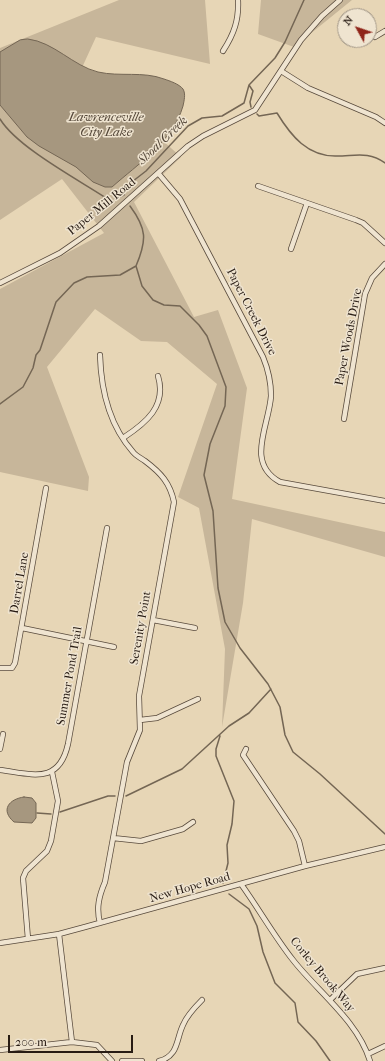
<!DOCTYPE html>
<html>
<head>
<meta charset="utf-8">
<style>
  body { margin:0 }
  #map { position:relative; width:385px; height:1061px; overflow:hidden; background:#e7d6b6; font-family:"IM FELL French Canon",serif }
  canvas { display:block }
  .north { position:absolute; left:337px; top:8px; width:40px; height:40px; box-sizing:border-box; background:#efe4d0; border:1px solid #9f9485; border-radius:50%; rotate:310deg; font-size:11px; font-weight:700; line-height:16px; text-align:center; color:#281c14 }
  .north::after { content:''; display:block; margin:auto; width:14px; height:18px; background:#8f2418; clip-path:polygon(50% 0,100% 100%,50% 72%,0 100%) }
  .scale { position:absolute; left:8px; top:1035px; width:125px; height:18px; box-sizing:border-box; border:2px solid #281c14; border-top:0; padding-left:5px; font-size:12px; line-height:14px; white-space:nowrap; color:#281c14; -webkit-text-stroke:3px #efe4d0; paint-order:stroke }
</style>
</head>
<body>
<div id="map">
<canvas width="385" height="1061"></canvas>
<div class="north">N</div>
<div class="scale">200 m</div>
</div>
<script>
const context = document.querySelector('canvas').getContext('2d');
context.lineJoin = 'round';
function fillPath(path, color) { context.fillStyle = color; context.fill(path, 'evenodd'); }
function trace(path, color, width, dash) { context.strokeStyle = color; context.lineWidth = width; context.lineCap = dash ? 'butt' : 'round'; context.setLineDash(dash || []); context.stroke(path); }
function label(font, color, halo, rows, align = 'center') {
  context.font = font + ' "IM FELL French Canon",serif'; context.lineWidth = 3; context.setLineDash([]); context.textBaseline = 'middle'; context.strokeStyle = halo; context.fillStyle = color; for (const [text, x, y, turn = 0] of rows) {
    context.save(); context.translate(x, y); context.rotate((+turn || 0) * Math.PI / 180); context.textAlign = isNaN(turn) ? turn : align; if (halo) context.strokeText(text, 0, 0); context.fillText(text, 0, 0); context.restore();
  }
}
fillPath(new Path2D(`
  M119 0H205L210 64 96 37 64 107 162 140 181 157 134 202 194 317 218 310 247 388 232 499 385 532V557L252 519 243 603 222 727 225 649 199 508 178 497 217 384 167 342 141 341 95 309 47 367 89 477 88 491 0 472V289L104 233 62 179 0 220V48Z
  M261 0H352L294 47 258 34Z`), '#c7b69a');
const water = new Path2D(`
  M28 39C54 42 73 66 98 72 120 77 143 71 164 79 170 81 179 84 183 89 186 94 184 101 183 106 173 141 138 164 112 187H105L93 182 76 167 39 146 27 137 0 105V52L20 40Z
  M24 797 32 798 36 803V818L32 823 14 822C0 810 9 799 24 797Z`);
fillPath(water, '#a6977f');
trace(water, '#746654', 1);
trace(new Path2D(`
  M249 85 253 91 250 102 251 107
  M257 114 259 116 277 113C291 136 308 157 337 156 355 156 369 151 385 163
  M0 119C17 147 77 179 106 198
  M115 199 124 195V188L146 171 188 126 202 118 222 116 244 103 249 85 275 58 285 42 304 0
  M136 266 142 286 153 300 164 305 180 306 199 325 207 336 226 387 225 406 210 444 204 475 213 511 218 588 225 622 240 648 268 684 280 707 285 735 293 752 320 774 385 834
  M0 404 23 387 33 368 36 355 40 350 56 302 74 283 87 277 120 275 136 266C147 240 147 229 130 206
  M220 736 216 749V756L234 801 232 824 227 845 228 863 223 883
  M126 796 182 769 229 726 249 713 271 689
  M60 812 108 796H115
  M37 813 51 814
  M229 894 249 909 257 926 263 952 275 983 295 1003 298 1022 316 1041 330 1061`), '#746654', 1.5);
const minor = new Path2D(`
  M375 37 385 31
  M223 51C234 34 239 20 238 0
  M281 71 308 88 376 117 385 123
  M158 173 180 199 263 357C268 369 271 382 271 396 269 426 245 463 280 482L385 501
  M258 186 356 220 363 223 385 243
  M291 249 307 203
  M0 283 60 253 99 226 188 146 203 136 255 110 301 40 322 16 340 0
  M100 355C101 390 109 425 133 452 136 456 141 458 145 461 161 473 170 483 174 502L139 696 140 730 127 762 105 882C99 896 96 908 100 923
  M344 419 365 294 372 278 385 264
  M123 438C146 423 167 406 158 376
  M153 620 195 628
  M22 628 114 647
  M0 668H12L15 663 46 488
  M140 720 157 718 198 699
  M0 749 3 734
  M246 749 243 755 294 831 299 841 305 866
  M0 770C32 774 59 785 68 744L107 528
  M113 838 141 841 183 829 193 822
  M241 884C259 909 274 936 293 960 317 991 358 1021 370 1061
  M59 934 72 1042
  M28 939 23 878 26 871 47 851 51 841 58 801 52 772
  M0 943 59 934 85 927 305 866 385 847
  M330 1000 357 974 385 968
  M0 1050 72 1042 97 1045 112 1061
  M368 1054 385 1046
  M122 1061H142
  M159 1061C179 1056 176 1039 183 1025 187 1015 195 1007 202 1000`);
trace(minor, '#584a3c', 6);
trace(minor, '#efe4d0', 4.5);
label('12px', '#281c14', '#efe4d0', [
  ["Paper Mill Road",102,207,-39],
  ["Paper Creek Drive",251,312,63],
  ["Paper Woods Drive",349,337,-79],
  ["Darrel Lane",20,583,-80],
  ["Serenity Point",141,628,-80],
  ["Summer Pond Trail",70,676,-80],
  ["New Hope Road",190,888,-16],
  ["Corley Brook Way",322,975,50]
]);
label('italic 13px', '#544739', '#efe4d0', [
  ["Lawrenceville",106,118],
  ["City Lake",106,133],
  ["Shoal Creek",163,141,-44]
]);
</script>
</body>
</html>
